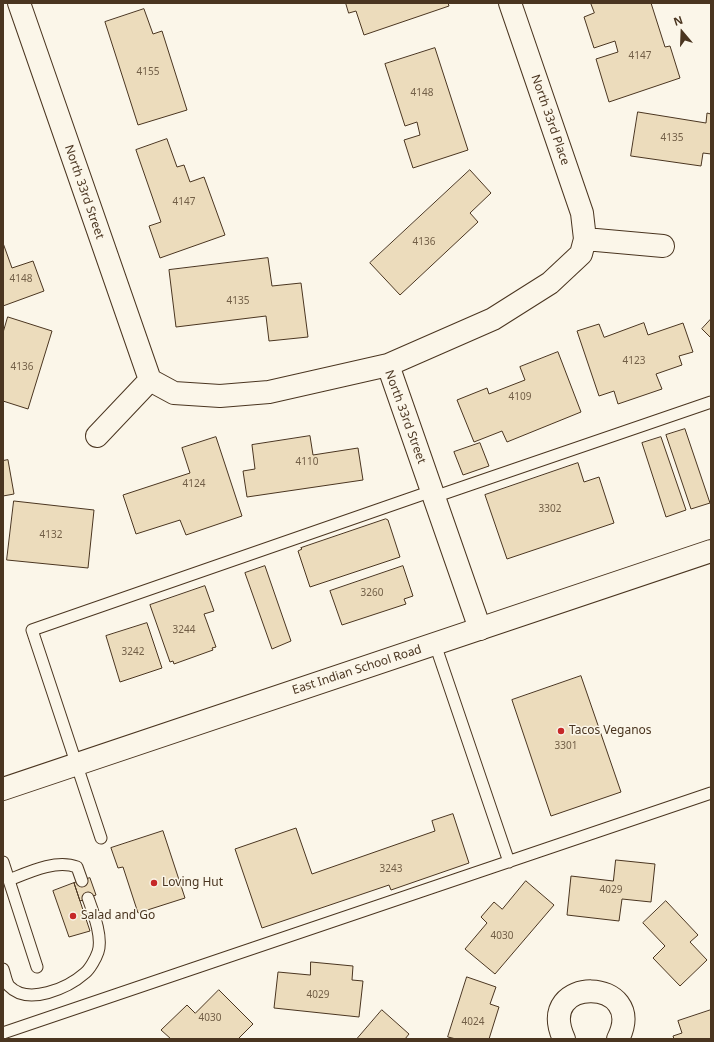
<!DOCTYPE html>
<html>
<head>
<meta charset="utf-8">
<style>
  body { margin:0 }
  #map { position:relative; width:714px; height:1042px; overflow:hidden; background:#fbf6e9; font-family:"Noto Sans",sans-serif }
  canvas { display:block }
  .frame { position:absolute; inset:0; border:4px solid #4a3520; pointer-events:none }
  .north { position:absolute; left:662px; top:12px; width:40px; height:40px; -webkit-text-stroke:3px #fbf6e9; paint-order:stroke; rotate:341deg; font-size:11px; font-weight:700; line-height:16px; text-align:center; color:#4a3520 }
  .north::after { content:''; display:block; margin:auto; width:14px; height:18px; background:#4a3520; clip-path:polygon(50% 0,100% 100%,50% 72%,0 100%) }
</style>
</head>
<body>
<div id="map">
<canvas width="714" height="1042"></canvas>
<div class="frame"></div>
<div class="north">N</div>
</div>
<script>
const context = document.querySelector('canvas').getContext('2d');
context.lineJoin = 'round';
function fillPath(path, color) { context.fillStyle = color; context.fill(path, 'evenodd'); }
function trace(path, color, width, dash) { context.strokeStyle = color; context.lineWidth = width; context.lineCap = dash ? 'butt' : 'round'; context.setLineDash(dash || []); context.stroke(path); }
function label(font, color, halo, rows, align = 'center') {
  context.font = font + ' "Noto Sans",sans-serif'; context.lineWidth = 3; context.setLineDash([]); context.textBaseline = 'middle'; context.strokeStyle = halo; context.fillStyle = color; for (const [text, x, y, turn = 0] of rows) {
    context.save(); context.translate(x, y); context.rotate((+turn || 0) * Math.PI / 180); context.textAlign = isNaN(turn) ? turn : align; if (halo) context.strokeText(text, 0, 0); context.fillText(text, 0, 0); context.restore();
  }
}
const building = new Path2D(`
  M346 3H448L449 6 364 35 356 11 349 13Z
  M591 3H651L665 47 670 46 680 78 609 102 596 59 618 52 615 41 594 48 584 17 594 13Z
  M144 9 153 34 162 31 187 110 138 125 105 22Z
  M435 48 468 150 413 168 404 140 420 135 417 122 405 126 385 64Z
  M638 112 706 123 707 113 711 114V154L703 153 701 166 631 156Z
  M167 139 177 167 184 165 190 182 204 177 225 235 160 258 149 226 161 222 136 150Z
  M470 170 491 193 470 213 478 222 400 295 370 263Z
  M3 243 12 268 33 261 44 291 3 306Z
  M268 258 272 286 301 283 308 337 269 341 266 316 176 327 169 270Z
  M8 317 52 331 28 409 3 401V333Z
  M711 319V338L702 329Z
  M644 323 648 335 683 323 693 352 679 356 682 365 656 374 662 389 618 404 614 391 599 396 577 331 599 324 604 337Z
  M558 352 581 412 507 442 502 431 474 442 457 400 487 388 489 394 525 380 520 367Z
  M685 429 710 503 691 509 666 435Z
  M310 436 313 455 358 448 363 480 247 497 243 471 255 469 252 445Z
  M216 437 242 516 186 535 180 520 136 534 123 495 190 473 182 448Z
  M661 437 686 510 666 517 642 443Z
  M480 443 489 466 463 475 454 452Z
  M8 460 14 494 3 496V461Z
  M578 463 584 482 599 477 614 523 507 559 485 495Z
  M14 501 94 510 88 568 7 560Z
  M386 519 388 520 400 557 310 587 298 551 302 549 301 548Z
  M265 566 291 641 272 649 245 573Z
  M403 566 413 596 404 599 406 604 342 625 330 591Z
  M205 586 214 611 204 614 216 647 212 648 213 650 174 664 173 661 170 662 150 605Z
  M147 623 162 668 120 682 106 636Z
  M581 676 621 792 551 816 512 700Z
  M453 814 469 863 391 890 389 885 262 928 235 849 296 828 312 874 435 831 432 821Z
  M163 831 185 898 138 913 123 867 118 868 111 848Z
  M616 860 655 864 651 902 622 899 619 921 567 915 571 876 613 881Z
  M90 878 96 895 80 901 74 883Z
  M526 881 554 905 495 974 465 949 487 923 481 917 494 902 502 909Z
  M74 883 90 931 69 937 53 891Z
  M666 901 698 935 690 942 707 960 680 986 653 958 665 946 643 923Z
  M311 962 353 966 352 980 363 981 359 1017 274 1008 278 972 310 975Z
  M467 977 496 987 490 1004 499 1007 489 1039H456L448 1037Z
  M219 990 253 1024 238 1039H171L161 1030 187 1005 195 1013Z
  M382 1010 409 1034 405 1039H357Z
  M711 1010V1039H674L673 1036 682 1033 678 1021Z`);
fillPath(building, '#ecdcbc');
trace(building, '#4a3520', 1);
const lane = new Path2D(`
  M434 497 711 402
  M435 644 509 862
  M101 838 32 630 432 491
  M3 862 37 967
  M9 880C29 872 56 859 77 867L82 881
  M3 969C5 974 6 982 9 986 28 1006 68 988 85 973 90 969 96 958 98 952 103 937 93 912 88 898
  M3 1033 711 793`);
const street = new Path2D(`
  M19 3 150 380 174 393 220 396 269 392 388 365 493 319 550 283 581 254 585 239 582 213 510 3
  M585 239 663 246
  M388 365 480 629
  M97 436 150 380
  M564 1039C534 974 649 977 618 1039`);
const secondary = new Path2D(`
  M3 789 711 551`);
trace(lane, '#4a3520', 13);
trace(street, '#4a3520', 24);
trace(secondary, '#4a3520', 24);
trace(lane, '#fbf6e9', 11);
trace(street, '#fbf6e9', 22);
trace(secondary, '#fbf6e9', 22);
for (const [x, y, r, color] of [
  [561,731,4,"#c62828"],
  [154,883,4,"#c62828"],
  [73,916,4,"#c62828"]
]) { const dot = new Path2D(); dot.arc(x, y, r, 0, 2 * Math.PI); context.fillStyle = color; context.fill(dot); trace(dot, '#fbf6e9', 1.5); }
label('10px', '#725f47', null, [
  ["4147",640,56],
  ["4155",148,72],
  ["4148",422,93],
  ["4135",672,138],
  ["4147",184,202],
  ["4136",424,242],
  ["4148",21,279],
  ["4135",238,301],
  ["4123",634,361],
  ["4136",22,367],
  ["4109",520,397],
  ["4110",307,462],
  ["4124",194,484],
  ["3302",550,509],
  ["4132",51,535],
  ["3260",372,593],
  ["3244",184,630],
  ["3242",133,652],
  ["3301",566,746],
  ["3243",391,869],
  ["4029",611,890],
  ["4030",502,936],
  ["4029",318,995],
  ["4030",210,1018],
  ["4024",473,1022]
]);
label('12px', '#4a3520', '#fbf6e9', [
  ["North 33rd Place",550,120,71],
  ["North 33rd Street",84,192,71],
  ["North 33rd Street",405,417,70],
  ["East Indian School Road",357,670,-18]
]);
label('12px', '#4a3520', '#fbf6e9', [
  ["Tacos Veganos",569,731],
  ["Loving Hut",162,883],
  ["Salad and Go",81,916]
], 'left');
</script>
</body>
</html>
